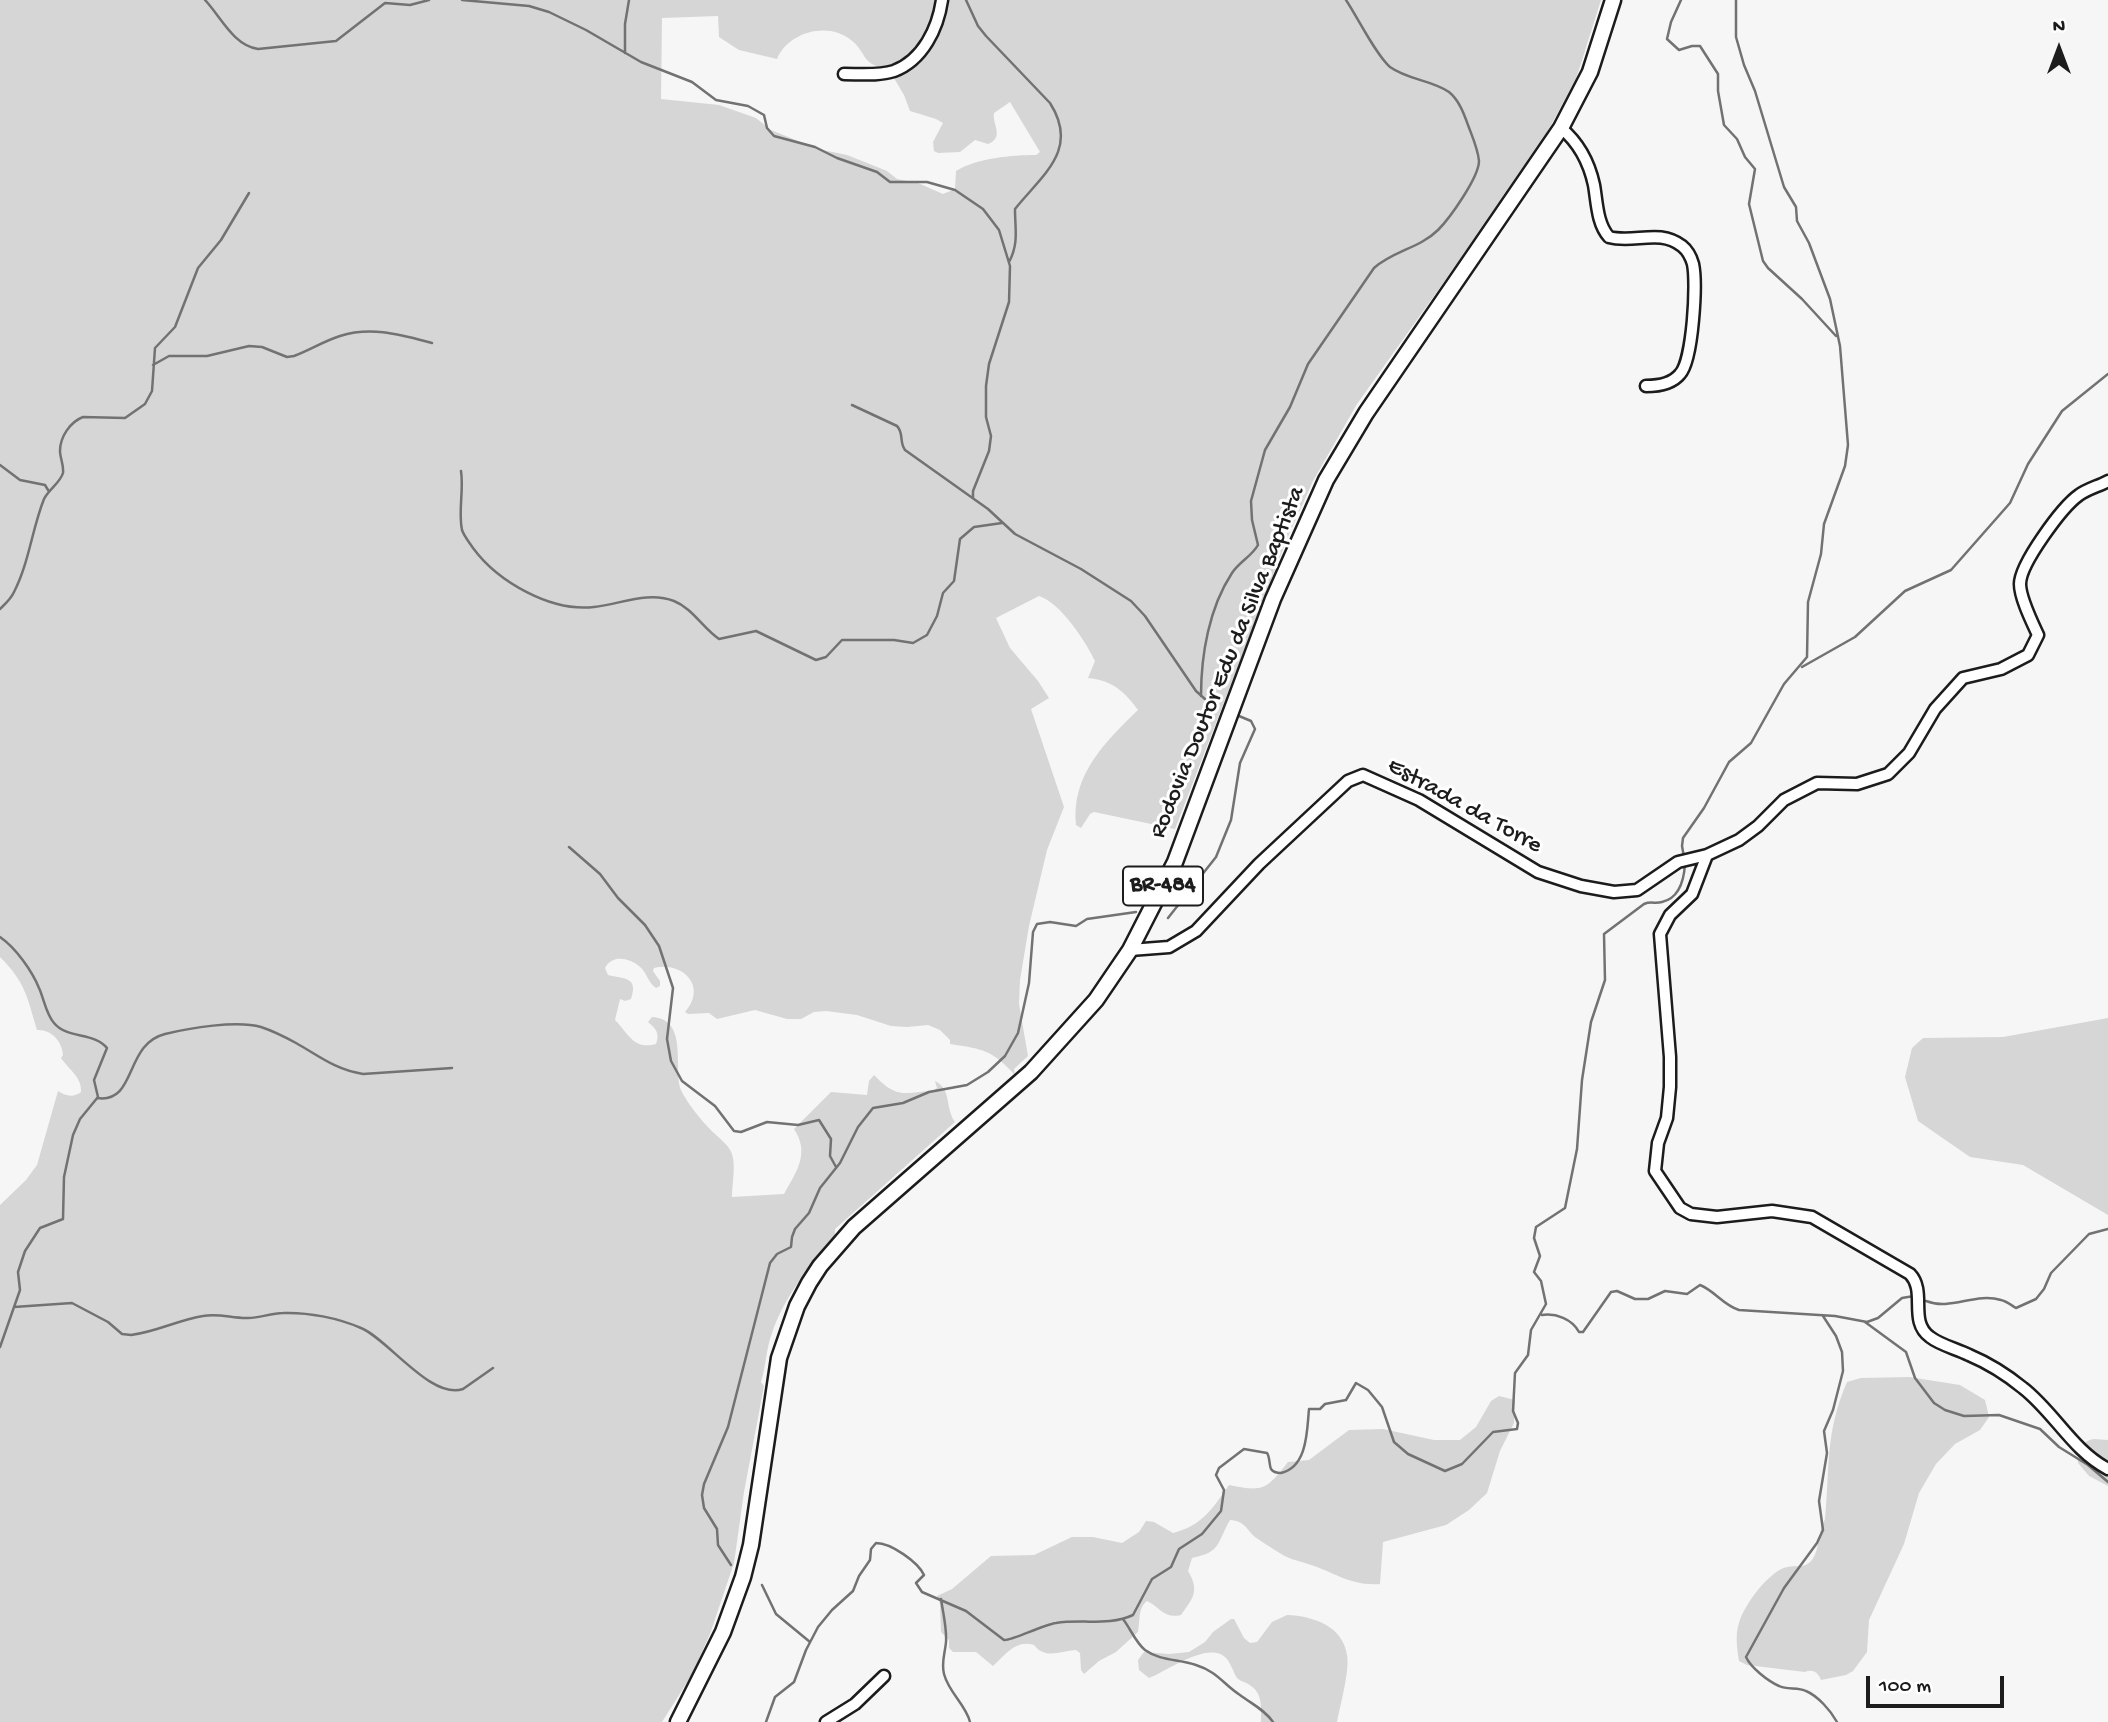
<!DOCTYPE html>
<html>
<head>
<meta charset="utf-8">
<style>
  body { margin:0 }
  #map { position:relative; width:2108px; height:1722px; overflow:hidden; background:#f6f6f6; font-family:"Gochi Hand",sans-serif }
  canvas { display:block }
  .north { position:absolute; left:2024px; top:14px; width:70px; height:70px; -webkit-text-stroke:5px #fff; paint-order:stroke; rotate:0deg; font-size:19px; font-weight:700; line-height:28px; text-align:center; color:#1c1c1c }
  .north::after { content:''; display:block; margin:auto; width:24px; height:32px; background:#1c1c1c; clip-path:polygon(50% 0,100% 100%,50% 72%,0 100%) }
  .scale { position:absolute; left:1866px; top:1676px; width:138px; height:32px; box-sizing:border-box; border:4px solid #1c1c1c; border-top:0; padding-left:9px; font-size:21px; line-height:24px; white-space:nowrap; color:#1c1c1c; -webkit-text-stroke:5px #fff; paint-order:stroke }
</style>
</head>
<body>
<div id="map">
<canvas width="2108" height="1722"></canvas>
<div class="north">N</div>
<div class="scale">100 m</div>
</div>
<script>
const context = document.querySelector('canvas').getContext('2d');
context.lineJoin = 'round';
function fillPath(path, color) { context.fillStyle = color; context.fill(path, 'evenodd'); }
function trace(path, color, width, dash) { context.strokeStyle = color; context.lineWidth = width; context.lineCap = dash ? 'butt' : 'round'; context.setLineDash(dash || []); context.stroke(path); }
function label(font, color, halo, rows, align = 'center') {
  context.font = font + ' "Gochi Hand",sans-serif'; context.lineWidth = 6; context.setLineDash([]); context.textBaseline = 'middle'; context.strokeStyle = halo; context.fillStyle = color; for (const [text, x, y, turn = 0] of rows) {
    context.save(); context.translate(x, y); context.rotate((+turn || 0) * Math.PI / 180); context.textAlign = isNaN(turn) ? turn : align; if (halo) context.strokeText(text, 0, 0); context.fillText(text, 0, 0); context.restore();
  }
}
fillPath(new Path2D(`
  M0 0H1601L1576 79 1544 138 1503 199 1357 404 1313 481 1287 539 1175 829 1094 812 1090 814 1081 828 1076 825C1071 775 1105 742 1138 710 1125 692 1112 680 1088 678L1095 661C1086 642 1061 603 1039 596L996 618 1010 648 1038 681 1049 698 1031 709 1064 807 1047 850 1029 926 1020 980 1019 1004 1028 1056 1014 1069 1015 1075C992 1050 983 1049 950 1044V1040L940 1030 928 1025 907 1027 891 1026 857 1015 826 1011 814 1012 801 1019H787L755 1010 717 1019 709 1013 688 1014 685 1012C708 986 682 961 654 968L653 971 660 981V986L656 988C648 983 647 972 639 966 629 958 612 954 605 968L608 975C623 979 639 976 631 999L625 1001 620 999 615 1020C629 1034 633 1050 656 1044 660 1033 656 1029 648 1022L652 1017C689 1019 673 1069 681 1090 687 1103 704 1124 714 1133 720 1139 729 1145 732 1154 736 1167 732 1183 732 1197L784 1194C797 1171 810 1153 794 1129L831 1092 867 1095 869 1081 874 1075C896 1098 903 1094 934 1090L937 1088 935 1081C952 1089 945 1109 955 1122L835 1229V1236C810 1265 784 1297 772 1333 766 1349 766 1366 761 1382L764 1386 744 1492 734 1563 710 1634 691 1676 662 1722H0V1205L26 1180 37 1165 58 1091C66 1096 73 1098 81 1092 82 1077 69 1070 61 1058L63 1055C62 1041 51 1029 37 1030 27 996 25 982 0 957ZM718 16 719 37 739 50 777 59C788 32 828 21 851 40 867 52 861 66 888 68L904 95 910 111 936 119 943 123 933 142 934 151 938 153 960 152 975 140 988 144C1005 137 992 125 994 113L1010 102 1040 152 1036 155C1012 155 977 158 956 171L955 189 943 194 918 183 897 179 887 171 847 155 818 149 771 130 756 118 719 105 661 99 662 18Z
  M2108 1018V1215L2023 1165 1970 1157 1918 1121 1905 1077 1912 1048 1923 1038 2003 1037Z
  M1909 1377 1960 1385 1985 1400 1989 1417 1980 1430 1955 1444 1936 1464 1919 1493 1904 1544 1869 1620 1867 1652 1853 1671 1846 1675 1821 1680C1818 1672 1812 1669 1805 1672L1747 1665 1739 1661C1737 1648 1735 1635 1739 1623 1744 1605 1769 1571 1787 1567 1796 1565 1805 1569 1812 1560 1820 1549 1818 1531 1825 1519 1830 1466 1825 1433 1847 1382L1861 1378Z
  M1499 1396 1515 1400 1514 1423 1500 1451 1487 1493 1469 1510 1446 1525 1383 1542 1380 1584C1349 1586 1335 1572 1308 1564 1296 1560 1288 1559 1278 1552 1270 1547 1262 1542 1255 1537 1246 1529 1245 1521 1230 1520 1217 1542 1222 1552 1192 1558L1188 1571C1200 1591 1193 1598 1181 1615 1164 1619 1161 1608 1147 1601 1138 1607 1140 1622 1138 1632L1116 1652 1099 1661 1084 1674 1081 1670 1080 1653 1076 1650C1060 1651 1046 1660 1034 1645 1016 1639 1005 1655 993 1666L976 1652H953L949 1648V1640L941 1632 940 1604 937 1596 952 1589 991 1556 1034 1555 1072 1537H1093L1122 1543 1139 1532 1146 1521 1154 1522 1173 1533C1202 1526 1213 1508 1229 1485 1264 1492 1266 1490 1288 1462L1309 1460 1349 1430 1383 1429 1434 1440H1460L1476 1427 1491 1401Z
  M2094 1439 2108 1440V1486L2089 1476 2078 1463C2078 1451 2081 1441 2094 1439Z
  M1287 1615C1313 1616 1343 1626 1347 1655 1350 1670 1340 1706 1337 1722H1261C1261 1709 1263 1694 1251 1686 1247 1682 1241 1682 1237 1678 1233 1672 1231 1663 1226 1658 1209 1640 1167 1671 1149 1678L1139 1670 1138 1660 1144 1652 1169 1654 1189 1652 1205 1642 1213 1632 1231 1619H1234L1244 1638 1250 1643 1257 1642 1272 1622Z`), '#d6d6d6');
trace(new Path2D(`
  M205 0C221 17 233 45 258 49L336 41 385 3 410 5 429 0
  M462 0 529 6 549 12 586 30 641 62 692 82 716 100 748 106 764 115 767 128 774 136 815 147 837 158 877 172 890 182H927L955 190 983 209 999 230 1010 266 1009 302 989 364 986 386V417L991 436 989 451 973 491V498
  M966 0 978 26 986 36 1050 103C1080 150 1042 175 1015 209 1015 230 1019 243 1009 262
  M1681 0 1671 22 1667 39 1679 50 1692 46H1700L1718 74V91L1724 125 1737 139 1745 157 1755 169 1749 204 1763 261 1768 268 1802 299 1836 336
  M625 53V24L629 0
  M153 365 169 356H207L249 346 262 347 287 357 294 356C310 350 324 341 340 336 372 326 401 335 432 343
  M852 405 897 426C904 433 899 442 905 450L988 509 1015 534 1081 569 1131 601 1145 616 1196 691 1215 708
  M0 465 20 480 45 485 48 490
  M461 471C464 490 458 511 462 530 464 536 469 542 473 548 498 582 551 612 594 607 621 604 648 591 674 601 692 608 703 628 719 639L756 631 816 660 826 657 842 640H894L913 643 927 635 937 616 943 593 954 581 960 539 974 527 1002 523
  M0 609C5 604 11 599 14 592 29 563 32 529 44 499 49 489 60 483 63 473 64 465 60 458 60 451 60 437 70 422 83 417L125 418 145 404 152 391 155 348 175 327 198 268 221 240 249 193
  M1802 667 1855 637 1905 591 1951 570 2010 503 2028 464 2062 411 2108 374
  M1201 696C1201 655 1209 608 1232 573 1239 562 1252 556 1258 545L1252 520 1251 501 1265 450 1290 407 1308 364 1374 268C1393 251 1420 248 1438 230 1450 218 1479 177 1479 161 1478 149 1472 136 1468 125 1464 114 1459 100 1449 92 1432 80 1408 80 1390 67 1376 55 1358 18 1346 0
  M569 847 600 874 618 898 645 925 659 946 673 988 667 1039 671 1061 682 1081 715 1106 734 1131 741 1132 767 1122 798 1125 819 1120 831 1139 830 1156 836 1167
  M1684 857 1682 846 1683 838 1704 808 1729 762 1751 743 1784 684 1807 657 1808 602 1821 554 1824 524 1845 466 1848 445 1840 346 1830 299 1809 243 1797 221 1796 207 1784 187 1755 91 1744 65 1736 37V0
  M1168 918 1216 857 1231 820 1240 763 1255 729 1251 721 1239 716
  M0 937C16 948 32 971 39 988 44 999 46 1014 54 1023 67 1039 94 1032 107 1048L94 1080 98 1097 80 1119 73 1135 64 1177 63 1219 40 1228 25 1251 18 1272 20 1290 0 1347
  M97 1098C137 1104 124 1044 165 1034 189 1028 237 1020 261 1027 273 1031 285 1037 296 1043 319 1056 336 1070 363 1074L452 1068
  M1926 1301C1951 1311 1975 1292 2001 1300 2006 1301 2011 1305 2016 1308L2036 1299 2044 1289 2051 1273 2089 1234 2108 1229
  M14 1307 72 1303 108 1322 122 1334 131 1335C156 1332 178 1320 203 1316 218 1313 231 1318 246 1318 258 1319 270 1313 283 1313 308 1312 338 1318 361 1328 388 1339 431 1400 463 1389L493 1368
  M1542 1315C1556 1313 1572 1319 1579 1332H1583L1611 1292 1617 1291 1635 1299H1648L1665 1291 1687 1294 1700 1285C1715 1291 1723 1305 1739 1310L1835 1316 1867 1322 1878 1318 1902 1298 1914 1296
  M1823 1316 1836 1336 1842 1352 1843 1371 1833 1410 1824 1431 1827 1453 1819 1501 1823 1530 1817 1543 1784 1588 1746 1657C1751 1668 1768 1681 1779 1686 1787 1690 1798 1687 1806 1691 1818 1696 1831 1711 1837 1722
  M1865 1322 1906 1352 1915 1378 1934 1403 1945 1410 1964 1416 1999 1415 2040 1429 2059 1447 2088 1465 2108 1482
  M731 1565 718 1545 717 1529 704 1508 702 1495 704 1484 728 1427 770 1263 777 1254 791 1247 792 1237 795 1229 809 1213 820 1188 840 1163 858 1127 873 1108 903 1103 929 1092 967 1085 988 1072 1005 1056 1018 1033 1029 983 1033 932 1037 924 1050 922 1076 926 1087 919 1136 912
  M762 1585 776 1614 810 1642
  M941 1599C943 1613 947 1628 946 1642 945 1654 941 1662 944 1674 949 1693 966 1705 970 1722
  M1123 1619C1130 1628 1136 1643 1145 1650 1160 1661 1179 1659 1196 1665 1218 1672 1223 1684 1240 1695 1252 1704 1265 1710 1273 1722
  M766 1722 775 1697 794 1682 806 1650 818 1627 832 1610 853 1591 859 1576 870 1560 871 1549 876 1543C891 1543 918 1562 924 1575L916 1583 922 1592 966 1611 1004 1640C1012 1641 1042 1625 1056 1623 1080 1619 1110 1626 1133 1615L1152 1579 1171 1567 1179 1549 1202 1534 1221 1511 1224 1490 1216 1475 1219 1468 1244 1449 1267 1453C1270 1457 1269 1465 1271 1469 1273 1472 1278 1473 1281 1473 1308 1467 1307 1429 1309 1409H1320L1325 1404 1346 1400 1356 1383 1368 1390 1382 1407 1394 1442 1408 1454 1445 1471 1462 1464 1493 1432 1517 1429 1518 1423 1513 1411 1515 1373 1528 1355 1531 1330 1546 1304 1541 1281 1534 1272 1540 1256 1534 1238 1536 1227 1565 1208 1577 1149 1582 1080 1591 1022 1605 980 1604 934 1644 904C1651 901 1655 904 1662 902 1680 898 1684 880 1685 864`), '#727272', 2.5);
const street = new Path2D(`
  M844 74C860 74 879 76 894 71 923 60 938 28 942 0
  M1561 128C1579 143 1589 162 1594 185 1597 202 1597 224 1609 237 1634 244 1659 228 1682 246 1687 250 1691 257 1693 264 1697 283 1693 360 1680 374 1672 384 1659 386 1646 386
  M1707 855 1692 894 1670 915 1660 934 1670 1057V1087L1667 1118 1658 1143 1655 1171 1680 1208 1691 1214 1717 1217 1772 1211 1812 1217 1910 1274C1927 1292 1908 1321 1930 1337 1940 1345 1957 1349 1969 1355 1988 1363 2007 1375 2023 1388 2054 1412 2073 1451 2108 1469
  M1130 950 1169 947 1196 931 1259 864 1348 781 1363 775 1419 800 1538 872 1581 886 1614 892 1637 890 1678 862 1707 855 1739 840 1758 826 1784 800 1817 783 1857 784 1888 774 1909 753 1935 709 1963 678 2001 669 2028 655 2038 635C2032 622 2020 598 2020 584 2020 564 2062 507 2079 495 2087 489 2099 486 2108 481
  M826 1722 855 1704 884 1676`);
const primary = new Path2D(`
  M678 1722 723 1632 743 1577 751 1545 779 1358 797 1306 809 1283 820 1266 854 1227 1031 1072 1096 1000 1130 950 1175 862 1273 599 1326 480 1366 413 1561 128 1590 72 1613 0`);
trace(street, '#1c1c1c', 15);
trace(primary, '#1c1c1c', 19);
trace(street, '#fff', 10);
trace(primary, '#fff', 14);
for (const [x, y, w] of [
  [1163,886,80]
]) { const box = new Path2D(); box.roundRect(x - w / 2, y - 19.5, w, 39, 5); context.fillStyle = '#fff'; context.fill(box); trace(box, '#1c1c1c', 2); }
label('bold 23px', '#1c1c1c', null, [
  ["BR-484",1163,886]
]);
label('24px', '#1c1c1c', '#fff', [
  ["Rodovia Doutor Edu da Silva Baptista",1229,663,-68],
  ["Estrada da Torre",1464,807,29]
]);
</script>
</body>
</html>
